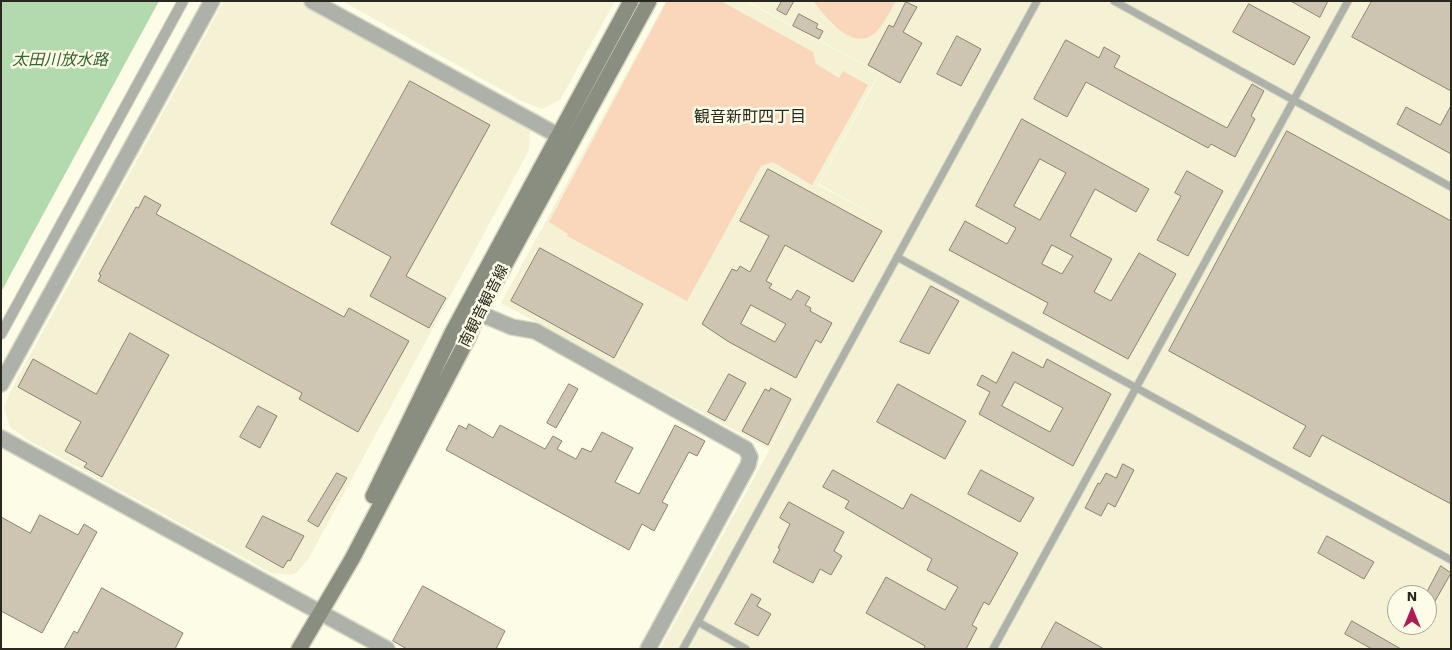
<!DOCTYPE html>
<html>
<head>
<meta charset="utf-8">
<style>
  body { margin:0 }
  #map { position:relative; width:1452px; height:650px; overflow:hidden; background:#fdfce6; font-family:"Work Sans",sans-serif }
  canvas { display:block }
  .frame { position:absolute; inset:0; border:2px solid #292820; pointer-events:none }
  .north { position:absolute; left:1387px; top:585px; width:50px; height:50px; box-sizing:border-box; background:#fdfce6; border:1px solid #a8a797; border-radius:50%; rotate:0deg; font-size:14px; font-weight:700; line-height:20px; text-align:center; color:#292820 }
  .north::after { content:''; display:block; margin:auto; width:18px; height:22px; background:#ac1d57; clip-path:polygon(50% 0,100% 100%,50% 72%,0 100%) }
</style>
</head>
<body>
<div id="map">
<canvas width="1452" height="650"></canvas>
<div class="frame"></div>
<div class="north">N</div>
</div>
<script>
const context = document.querySelector('canvas').getContext('2d');
context.lineJoin = 'round';
function fillPath(path, color) { context.fillStyle = color; context.fill(path, 'evenodd'); }
function trace(path, color, width, dash) { context.strokeStyle = color; context.lineWidth = width; context.lineCap = dash ? 'butt' : 'round'; context.setLineDash(dash || []); context.stroke(path); }
function label(font, color, halo, rows, align = 'center') {
  context.font = font + ' "Work Sans","Noto Sans JP",sans-serif'; context.lineWidth = 5; context.setLineDash([]); context.textBaseline = 'middle'; context.strokeStyle = halo; context.fillStyle = color; for (const [text, x, y, turn = 0] of rows) {
    context.save(); context.translate(x, y); context.rotate((+turn || 0) * Math.PI / 180); context.textAlign = isNaN(turn) ? turn : align; if (halo) context.strokeText(text, 0, 0); context.fillText(text, 0, 0); context.restore();
  }
}
fillPath(new Path2D(`
  M224 1H299L530 130 529 150 309 558 296 573 291 575 271 573 28 440 10 427 4 408 12 388Z
  M342 1H615L560 100 542 109 524 102Z
  M666 1H745L879 73 818 185 893 225 819 184 880 73 747 1H1451V649H660L821 356 769 449 501 303ZM1397 595H1427V625H1397Z`), '#f4f1d5');
fillPath(new Path2D(`
  M667 1H721L813 52 816 64 839 78 843 71 868 85 812 185 773 162 761 166 687 301 567 236 568 234 549 222Z
  M813 1H896C890 11 885 23 877 31 854 55 827 18 813 1Z`), '#fad7ba');
fillPath(new Path2D(`
  M1 1H159L1 292Z`), '#b3d9ae');
const building = new Path2D(`
  M782 1H794L786 15 777 10Z
  M1291 1H1328L1320 17Z
  M1372 1H1451V91L1352 37Z
  M906 2 917 7 903 32 922 43 900 83 868 65 889 25 893 27Z
  M1249 4 1310 37 1294 65 1233 32Z
  M799 14 818 24 816 28 823 31 819 39 793 26Z
  M957 36 981 49 961 86 937 74Z
  M1066 40 1099 58 1104 47 1120 56 1114 67 1227 128 1252 84 1264 91 1251 116 1255 119 1235 157 1211 144 1208 148 1086 82 1067 117 1034 99Z
  M410 81 490 125 406 276 446 298 429 328 370 296 391 257 331 224Z
  M1451 106V154L1397 124 1406 107 1440 125Z
  M1022 119 1149 189 1136 212 1095 189 1070 236 1112 259 1094 292 1111 301 1139 253 1176 274 1128 359 1043 313 1048 303 949 250 965 221 1007 244 1016 228 976 206ZM1040 159 1066 173 1040 220 1014 206ZM1052 245 1073 256 1062 274 1042 264Z
  M1287 131 1451 221V504L1322 435 1310 457 1293 448 1306 426 1169 351Z
  M768 169 882 231 853 282 785 245 766 281 772 284 769 288 791 300 797 290 810 297 805 305 811 308 810 311 832 323 821 343 816 340 796 378 729 342 702 324 732 269 737 271 740 266 750 272 769 236 740 221ZM751 305 786 324 775 342 741 324Z
  M1187 171 1223 191 1188 256 1157 240 1181 196 1175 193Z
  M145 196 161 205 156 214 344 317 349 308 409 341 358 432 299 399 302 393 98 281 101 275 99 274 136 207 138 208Z
  M540 248 643 304 614 358 511 301Z
  M931 286 959 301 929 354 900 342Z
  M130 333 169 355 102 477 84 467 87 463 65 451 81 422 18 387 33 359 96 394Z
  M1013 352 1043 368 1047 359 1111 394 1073 466 979 414 990 392 977 385 982 375 996 383ZM1015 382 1063 408 1050 432 1002 406Z
  M729 374 746 383 725 421 708 412Z
  M569 384 578 389 556 428 547 423Z
  M898 384 966 421 945 459 877 422Z
  M771 388 791 399 768 445 742 431 765 389 769 391Z
  M258 406 277 416 260 448 240 437Z
  M469 424 493 438 500 425 545 449 553 436 562 441 557 449 576 459 582 448 591 452 602 432 633 448 615 482 639 494 675 425 705 441 697 456 689 452 662 502 668 505 654 531 642 524 629 550 446 450 459 425 466 429Z
  M1123 464 1134 470 1115 507 1108 503 1101 516 1085 508 1098 483 1100 484 1106 473 1116 478Z
  M833 470 903 509 911 494 1018 553 989 605 984 602 972 625 977 628 966 649H924L925 646 866 613 886 577 945 610 958 587 927 570 932 559 845 508 849 501 823 487Z
  M981 470 1034 498 1020 522 968 494Z
  M337 473 347 478 318 527 308 521Z
  M789 502 844 532 834 551 842 556 831 575 820 569 813 583 773 562 780 549 778 548 790 524 780 518Z
  M40 515 78 535 84 524 97 532 42 633 1 611V517L30 533Z
  M263 516 304 536 290 561 288 560 283 568 246 547Z
  M1327 536 1374 562 1364 579 1318 553Z
  M1441 566 1451 573 1434 603 1427 599V592Z
  M423 586 505 631 496 649H407L393 641Z
  M102 588 183 633 175 649H64L74 631 77 633Z
  M752 594 761 599 757 606 771 614 758 636 735 624Z
  M1352 621 1401 649H1372L1345 634Z
  M1056 622 1104 649H1041Z`);
fillPath(building, '#cec4b2');
trace(building, '#8c8372', 1);
const service = new Path2D(`
  M1114 1 1451 187
  M897 257 1451 560
  M698 622 746 649
  M683 649 1037 1
  M993 649 1348 1`);
const pedestrian = new Path2D(`
  M1 334 183 1`);
const tertiary = new Path2D(`
  M312 1 570 142
  M467 308 512 327 535 331 746 449 750 457 748 465 648 649
  M1 384 212 1
  M1 438 387 649`);
const secondary = new Path2D(`
  M373 496 453 331 631 1
  M299 649 352 559 468 338 478 314 649 1`);
trace(service, '#d7d6c2', 9);
trace(pedestrian, '#d7d6c2', 12);
trace(tertiary, '#d7d6c2', 18);
trace(secondary, '#d7d6c2', 18);
trace(service, '#aeb1a9', 7);
trace(pedestrian, '#aeb1a9', 10);
trace(tertiary, '#aeb1a9', 15);
trace(secondary, '#898e81', 15);
label('15px', '#292820', '#fdfce6', [
  ["南観音観音線",484,306,-63]
]);
label('italic 16px', '#32652f', '#fdfce6', [
  ["太田川放水路",60,60]
]);
label('16px', '#292820', '#fdfce6', [
  ["観音新町四丁目",750,117]
]);
</script>
</body>
</html>
